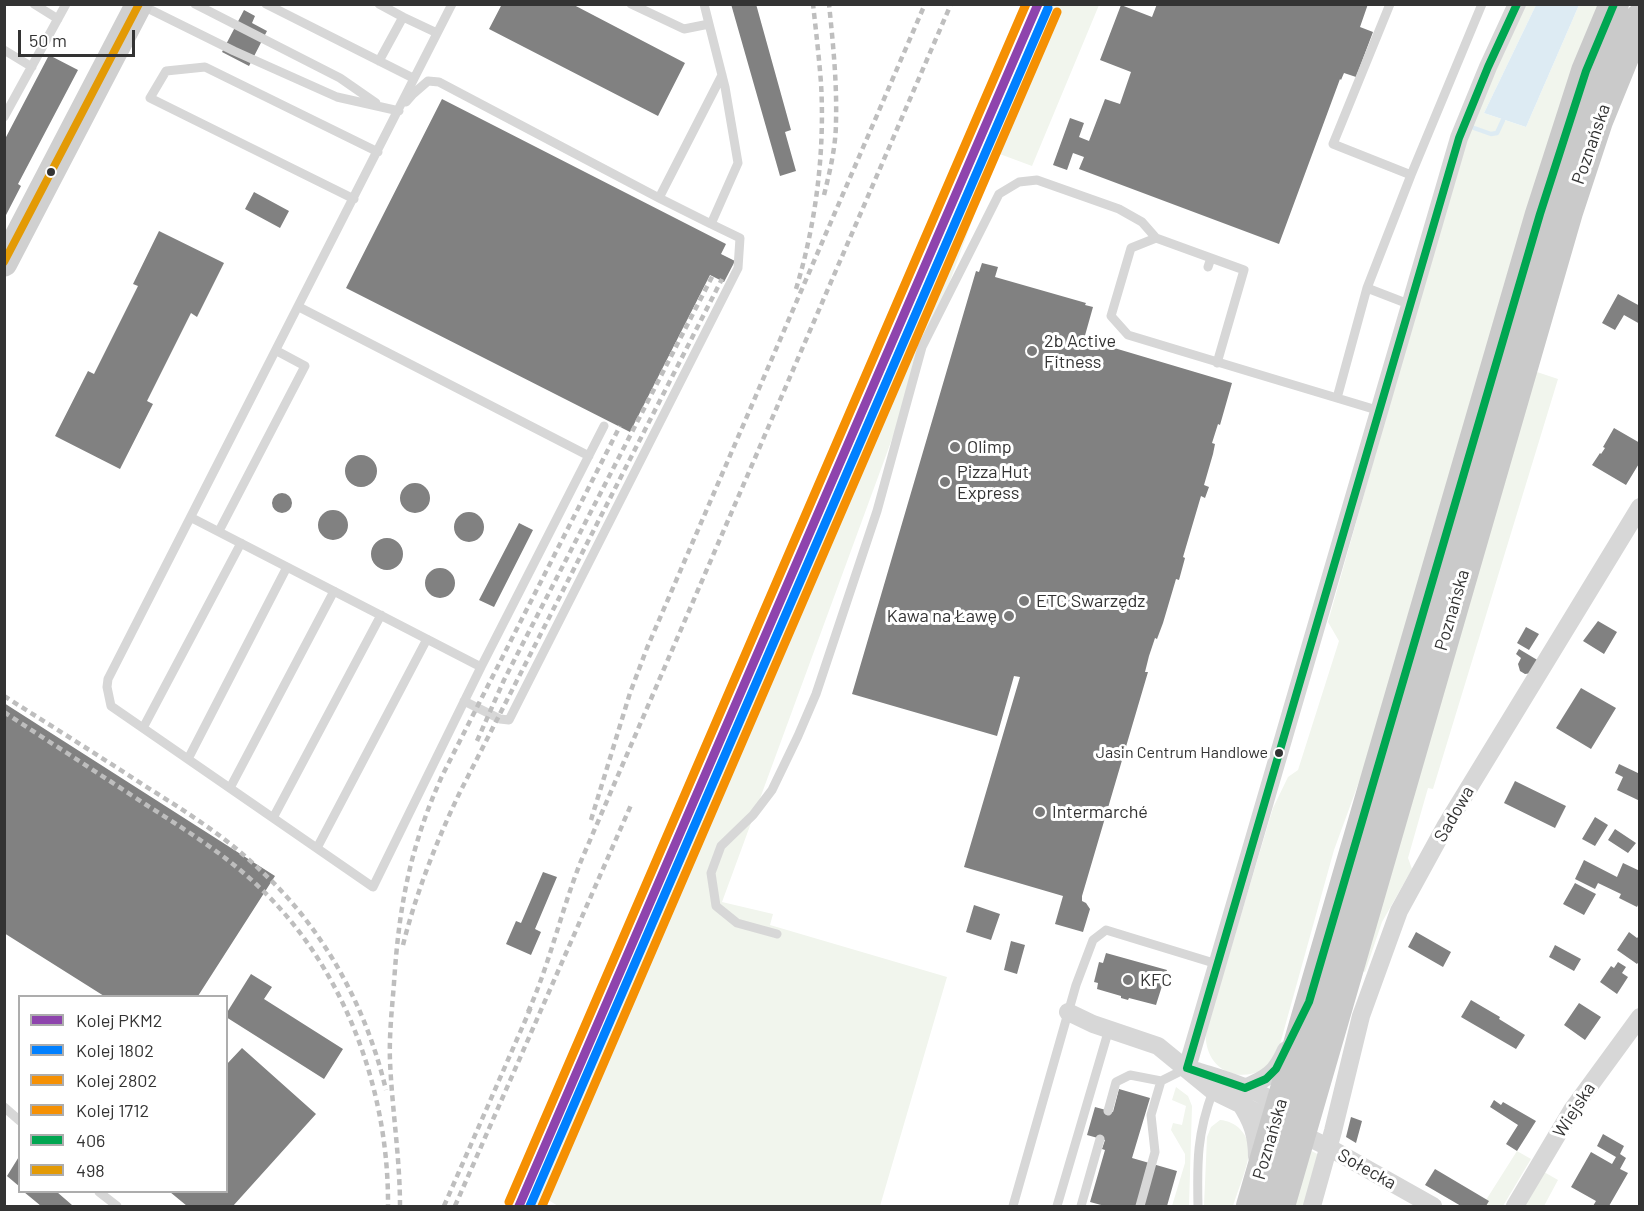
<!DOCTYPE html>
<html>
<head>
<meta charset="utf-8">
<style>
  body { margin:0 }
  #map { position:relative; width:1644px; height:1211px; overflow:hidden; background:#fff; font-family:Barlow,sans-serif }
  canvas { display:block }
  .frame { position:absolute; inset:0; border:6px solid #333; pointer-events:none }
  .legend { position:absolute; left:18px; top:995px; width:210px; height:198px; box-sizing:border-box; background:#fff; border:2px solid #adadad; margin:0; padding:8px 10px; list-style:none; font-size:18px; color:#333 }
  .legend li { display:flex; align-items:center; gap:12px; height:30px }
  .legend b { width:30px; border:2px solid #adadad }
  .scale { position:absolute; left:18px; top:30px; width:117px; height:27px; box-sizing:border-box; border:3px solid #333; border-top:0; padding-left:8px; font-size:18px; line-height:21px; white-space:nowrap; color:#333; -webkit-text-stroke:4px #fff; paint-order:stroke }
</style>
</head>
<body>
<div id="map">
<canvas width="1644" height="1211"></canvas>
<div class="frame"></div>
<ul class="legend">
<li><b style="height:8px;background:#8e44ad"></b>Kolej PKM2</li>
<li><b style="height:8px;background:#0080ff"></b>Kolej 1802</li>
<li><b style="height:8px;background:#f59003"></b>Kolej 2802</li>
<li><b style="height:8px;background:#f59003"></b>Kolej 1712</li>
<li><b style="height:8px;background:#00a651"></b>406</li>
<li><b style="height:8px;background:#e39a05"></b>498</li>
</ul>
<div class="scale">50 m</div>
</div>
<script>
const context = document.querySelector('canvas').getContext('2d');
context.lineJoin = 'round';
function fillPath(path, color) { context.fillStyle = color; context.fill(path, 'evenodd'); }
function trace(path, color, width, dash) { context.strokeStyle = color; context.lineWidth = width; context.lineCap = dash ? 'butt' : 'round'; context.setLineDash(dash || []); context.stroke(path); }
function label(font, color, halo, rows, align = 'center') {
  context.font = font + ' Barlow,sans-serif'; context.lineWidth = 6; context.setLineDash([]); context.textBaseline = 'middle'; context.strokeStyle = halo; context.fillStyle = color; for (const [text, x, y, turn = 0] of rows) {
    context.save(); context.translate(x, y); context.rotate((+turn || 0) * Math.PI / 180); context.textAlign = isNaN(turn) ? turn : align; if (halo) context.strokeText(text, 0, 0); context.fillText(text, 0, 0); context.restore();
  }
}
fillPath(new Path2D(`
  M1052 5H1099L1032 166 997 153 722 902 773 914 770 925 947 977 880 1206H558L545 1198 542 1206H528L714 791Z
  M1524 5H1536L1484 113 1526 127 1579 5H1601L1539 172 1504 285 1382 719 1334 850 1277 1055C1273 1060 1269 1066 1264 1069 1238 1083 1210 1071 1206 1041 1205 1035 1208 1028 1209 1022L1273 808 1288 777 1298 770 1339 641 1328 622 1465 137Z
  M1531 370 1558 379 1433 789 1428 788 1408 858 1412 869 1382 922 1365 972 1358 969Z
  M1176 1087 1188 1096 1192 1106 1189 1206H1172L1185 1163V1154L1171 1130 1173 1123 1182 1125 1186 1106 1172 1100Z
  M1220 1120C1236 1121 1249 1134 1249 1151 1249 1164 1237 1193 1233 1206H1204L1207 1137 1211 1127Z
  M1308 1149 1321 1156 1306 1206H1291Z
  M1517 1151 1531 1159 1503 1206H1486L1489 1201 1486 1200Z
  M1544 1172 1558 1180 1544 1206H1523Z`), '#f1f5ed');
fillPath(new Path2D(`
  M1536 5H1579L1526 127 1484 113Z`), '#ddebf3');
trace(new Path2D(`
  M1474 128 1491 134 1497 133 1503 120`), '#ddebf3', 4.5);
fillPath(new Path2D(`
  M502 4H572L685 63 658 116 489 29Z
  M731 4H756L791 130 785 132 796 171 780 176Z
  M1157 4H1368L1360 27 1373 32 1356 77 1344 73 1341 80 1340 79 1279 244 1079 169 1084 157 1073 153 1067 170 1053 165 1070 118 1084 123 1079 137 1089 141 1105 99 1120 104 1131 72 1100 60 1121 5 1152 17Z
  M244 10 255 16 252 23 267 31 249 66 222 52Z
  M49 55 78 70 18 184 21 186 5 217V139Z
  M442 99 726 244 721 254 735 261 724 282 710 275 630 432 346 288Z
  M254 192 289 211 280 228 245 209Z
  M159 231 224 263 197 317 191 313 147 401 153 404 120 469 55 436 88 371 94 374 138 286 133 284Z
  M982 263 998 267 995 277 1086 303 1085 305 1093 307 1084 339 1232 383 1220 425 1218 424 1212 443 1215 444 1213 454 1204 485 1209 487 1205 498 1201 496 1183 557 1185 558 1179 580 1176 579 1163 623 1157 639 1155 638 1149 656 1145 672H1148L1082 896V901L1086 903 1090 909 1083 932 1055 924 1063 896 964 867 1020 677 1014 676 997 736 852 694 976 271 979 272Z
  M1618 294 1640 306V324L1624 315 1615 330 1602 323Z
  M1614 428 1640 443V462L1626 485 1592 465 1600 453 1601 454 1605 448 1603 447Z
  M345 471a16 16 0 1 1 32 0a16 16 0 1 1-32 0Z
  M400 498a15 15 0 1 1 30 0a15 15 0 1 1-30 0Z
  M272 503a10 10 0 1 1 20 0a10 10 0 1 1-20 0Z
  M318 525a15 15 0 1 1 30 0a15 15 0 1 1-30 0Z
  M454 527a15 15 0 1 1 30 0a15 15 0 1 1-30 0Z
  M519 523 533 530 494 607 479 600Z
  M371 554a16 16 0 1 1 32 0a16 16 0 1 1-32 0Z
  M425 583a15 15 0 1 1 30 0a15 15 0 1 1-30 0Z
  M1598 621 1617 632 1604 654 1583 641Z
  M1526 627 1539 634 1529 650 1517 643Z
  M1519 649 1539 661 1532 673 1525 674 1520 671 1518 664 1521 658 1516 654Z
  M1581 688 1616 708 1591 749 1556 728Z
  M4 703 275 876 198 996H104L4 933Z
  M1619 764 1640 774V801L1617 790 1623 777 1615 773Z
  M1515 781 1566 806 1555 828 1504 803Z
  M1595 817 1608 825 1595 846 1582 839Z
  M1615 829 1636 843 1628 853 1608 840Z
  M1584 860 1617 877 1623 863 1640 871V901L1637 907 1619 898 1621 894 1598 883 1595 889 1575 879Z
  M543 872 557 877 535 929 541 932 531 955 506 944 516 921 521 923Z
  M1575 883 1596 894 1584 915 1563 904Z
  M974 905 1000 914 991 940 966 932Z
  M1416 932 1451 952 1443 967 1408 947Z
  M1629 932 1637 938 1640 935V960L1637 964 1617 950Z
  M1011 941 1025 945 1017 974 1004 970Z
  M1555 945 1581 959 1574 971 1549 957Z
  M1106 953 1167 970 1156 1005 1129 998 1128 1000 1121 998V996L1097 989 1098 983 1094 982 1099 962 1103 963Z
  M1618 962 1626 967 1622 973 1628 977 1617 994 1600 982 1611 966 1614 968Z
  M251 974 272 987 264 999 343 1049 324 1079 226 1017V1014Z
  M1471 1000 1500 1017 1499 1019 1525 1035 1516 1049 1461 1017Z
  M1579 1003 1601 1017 1585 1040 1564 1025Z
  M242 1048 316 1114 233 1206H187L170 1192H226V1065Z
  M1119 1089 1150 1098 1132 1158 1177 1171 1167 1206H1105L1090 1202 1105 1150 1102 1149 1105 1140 1087 1135 1095 1107 1113 1112Z
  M1494 1100 1501 1105 1503 1102 1536 1121 1517 1151 1506 1144 1518 1125 1490 1107Z
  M1351 1117 1362 1121 1356 1143 1346 1137Z
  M1603 1134 1624 1146 1620 1154 1626 1158 1620 1169 1628 1173 1609 1206H1593L1596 1201 1571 1187 1591 1152 1612 1164 1616 1157 1597 1146Z
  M20 1155V1187L7 1176Z
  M1435 1169 1489 1201 1486 1206H1461L1425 1185Z
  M24 1192H57L72 1205 70 1206H41Z`), '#818181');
trace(new Path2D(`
  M34 4 58 19
  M195 4 340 78 376 103
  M266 4 413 78
  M379 4 403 17 379 61
  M704 4 709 24
  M1390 4 1333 144 1411 175
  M141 5 234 51 337 97 399 111
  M403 17 437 33
  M4 50 32 67
  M406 102 413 94 428 81 439 82 659 198 711 224 738 163 725 87 709 24 684 29 631 4
  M4 117 66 4
  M659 198 722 75
  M354 199 150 98 166 71 205 67 378 152
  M1156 238 1131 248 1111 316 1128 335 1380 411
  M1211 258 1244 270 1217 363
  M1411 305 1367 288 1411 175 1482 4
  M299 307 589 456
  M1337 398 1367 288
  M192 518 481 667 373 887 111 706 107 687 108 679 452 4
  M219 531 305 366 277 351
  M481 667 604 426
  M464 701 500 719 509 720 738 268 740 238 711 224
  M143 728 241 543
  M188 759 287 567
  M230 788 334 591
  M273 818 381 615
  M317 848 427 639
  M777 934 737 923 716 906 711 873 721 846 753 815 772 790 798 736 816 694 877 511 922 347 999 194 1019 182 1037 180 1119 209 1142 222 1156 238 1211 258 1208 267
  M4 1107 20 1121
  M1108 1111 1116 1082 1130 1075 1161 1081
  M99 1192 117 1206
  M1013 1206 1076 985 1093 940 1106 930 1217 964
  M1057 1206 1109 1029
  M1081 1206 1100 1139
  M1140 1206 1155 1152 1151 1115 1161 1081 1187 1068
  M1198 1206C1197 1161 1197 1134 1213 1091`), '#d7d7d7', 9);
trace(new Path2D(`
  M1068 1012 1093 1024 1158 1046 1213 1091 1328 1147 1433 1206
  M1187 1068 1459 138 1488 67 1517 4
  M1197 1071C1221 1079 1270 1092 1285 1112
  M1245 1088C1268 1078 1276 1073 1286 1050
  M1240 1103C1252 1121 1257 1135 1257 1157
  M1312 1206 1333 1131 1361 1016 1399 911 1445 827 1640 507
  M1515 1206 1572 1110 1640 1017`), '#d7d7d7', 18);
trace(new Path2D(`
  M4 263 139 4`), '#d0d0d0', 27);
trace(new Path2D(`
  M1251 1206 1540 214 1586 71 1614 4
  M1280 1206 1568 212 1598 121 1640 18`), '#cacaca', 30);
trace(new Path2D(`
  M824 195C830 171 836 146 836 121 837 82 833 43 829 4
  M796 289C816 224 825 151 821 83 819 57 816 31 813 4
  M4 696C50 725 96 754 142 784 183 810 224 835 259 869 323 927 366 1006 386 1090
  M4 712C51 743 98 773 145 804 184 829 225 854 259 887 344 967 389 1090 388 1206
  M477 741 504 680 713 275
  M591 820 630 693 647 648 925 4
  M403 945C416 893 437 840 460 792L722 279
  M528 1012C550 963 561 911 581 861L951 4
  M400 1206C400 1158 392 1109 390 1061 389 1035 392 1009 394 983 399 906 410 847 442 776L620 426
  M444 1206 532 1005
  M455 1206 631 805`), '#bebebe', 4.5, [6, 4.5]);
trace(new Path2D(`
  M1517 4 1488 67 1459 138 1187 1068 1245 1088 1266 1079 1276 1069 1309 1002 1540 214 1586 71 1614 4`), '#00a651', 8);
trace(new Path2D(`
  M4 262 139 4`), '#e39a05', 8);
trace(new Path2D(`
  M519 1206 1038 4`), '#8e44ad', 9);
trace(new Path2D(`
  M530 1206 1048 8`), '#0080ff', 9);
trace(new Path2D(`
  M509 1202 1026 4`), '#f59003', 9);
trace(new Path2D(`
  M542 1206 1057 12`), '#f59003', 9);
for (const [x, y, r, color] of [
  [51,172,5,"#333"],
  [1032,351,6,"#7a7a7a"],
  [955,447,6,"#7a7a7a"],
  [945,482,6,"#7a7a7a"],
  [1024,601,6,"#7a7a7a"],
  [1009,616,6,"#7a7a7a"],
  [1279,753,5,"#333"],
  [1040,812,6,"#7a7a7a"],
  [1128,980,6,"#7a7a7a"]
]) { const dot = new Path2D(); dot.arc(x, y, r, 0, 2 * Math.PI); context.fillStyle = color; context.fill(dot); trace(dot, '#fff', 2); }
label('16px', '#333', '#fff', [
  ["Jasin Centrum Handlowe",1268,753]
], 'right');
label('18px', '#333', '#fff', [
  ["Poznańska",1591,144,-71],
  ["Poznańska",1452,610,-74],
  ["Sadowa",1454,814,-60],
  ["Wiejska",1574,1110,-57],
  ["Poznańska",1270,1139,-74],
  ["Sołecka",1367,1169,29]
]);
label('18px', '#333', '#fff', [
  ["2b Active",1044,341],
  ["Fitness",1044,362],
  ["Olimp",967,447],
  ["Pizza Hut",957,472],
  ["Express",957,493],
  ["ETC Swarzędz",1036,601],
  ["Kawa na Ławę",997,616,"right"],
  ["Intermarché",1052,812],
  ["KFC",1140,980]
], 'left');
</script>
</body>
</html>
